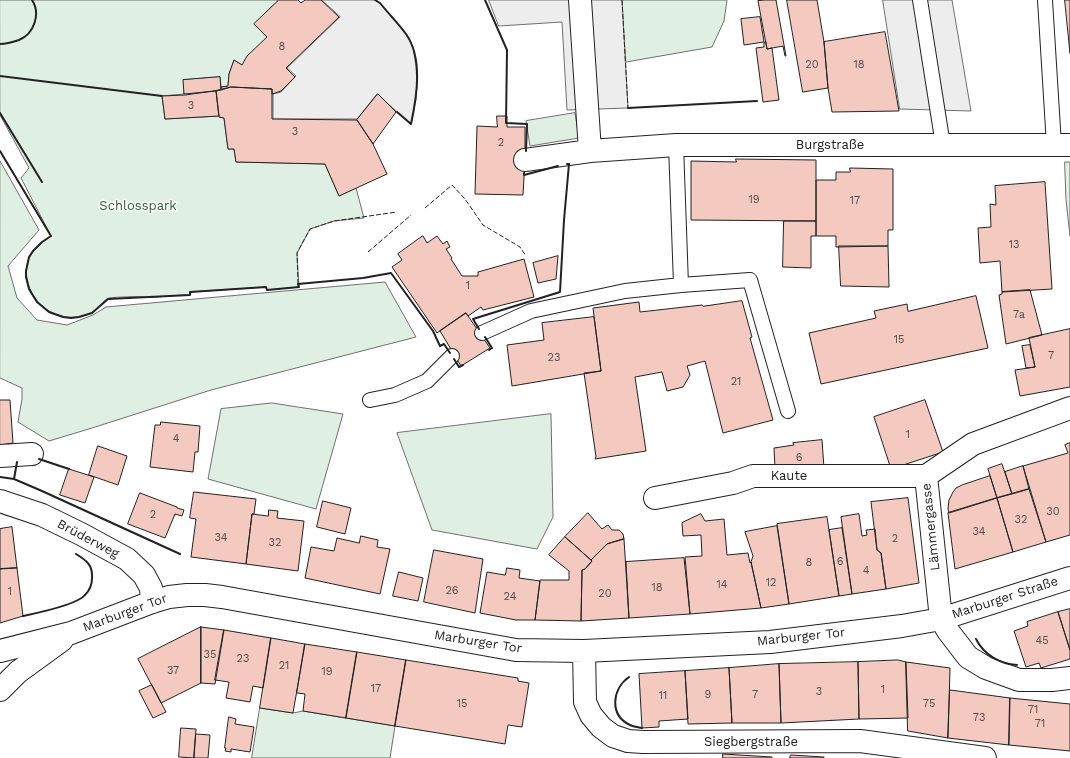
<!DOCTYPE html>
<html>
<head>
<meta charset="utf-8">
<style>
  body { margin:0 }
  canvas { display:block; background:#fff }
</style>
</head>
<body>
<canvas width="1070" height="758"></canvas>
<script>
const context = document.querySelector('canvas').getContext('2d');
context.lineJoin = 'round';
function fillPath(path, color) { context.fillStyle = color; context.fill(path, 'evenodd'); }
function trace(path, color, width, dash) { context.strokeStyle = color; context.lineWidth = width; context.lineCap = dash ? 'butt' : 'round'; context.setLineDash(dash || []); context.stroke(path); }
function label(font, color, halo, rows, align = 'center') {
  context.font = font + ' "Work Sans",sans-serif'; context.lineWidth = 3; context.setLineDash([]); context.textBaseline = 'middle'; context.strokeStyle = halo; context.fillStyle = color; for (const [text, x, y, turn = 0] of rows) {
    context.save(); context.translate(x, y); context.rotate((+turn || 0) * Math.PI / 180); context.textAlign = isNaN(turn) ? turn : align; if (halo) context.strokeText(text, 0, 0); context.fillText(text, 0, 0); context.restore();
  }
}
const green = new Path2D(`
  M0 0H279L255 24 267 37 242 65 234 60 229 74 228 86 221 87 220 77 184 80V94L162 96 165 119 219 116V117L224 118 228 149H234L236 162 325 164 339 196 356 188 364 218 334 221 310 229 297 253 299 287 267 290 266 287 191 292 190 295C179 295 168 296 157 297 153 297 149 298 145 297 137 296 118 297 109 298 103 300 98 310 91 313 62 326 32 308 27 278 23 259 36 246 51 236L21 178 29 168 0 115Z
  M622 0H727L724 21 712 47 626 62Z
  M575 113 579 138 530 146 526 121Z
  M0 161 39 230 8 266 17 298 37 320 67 325 93 315 106 307 385 282 416 337 211 390 92 428 49 441 18 422 22 399V388L0 378Z
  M1065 162H1070V236L1066 200Z
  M272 403 343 414 316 509 208 479 221 409Z
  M551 414 553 517 537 549 432 530 397 433Z
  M260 708 293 713 303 711 395 726 390 758H252Z`);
fillPath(green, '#e0efe3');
trace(green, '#6f6f6f', 1);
const parking = new Path2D(`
  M322 0H375L380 3 406 34 413 47 416 66 417 85 416 99 411 124 377 94 357 119H273V94L281 92 296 76 287 68 340 17Z
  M489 0H622L628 108 567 110 562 22 499 26Z
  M883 0H952L971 111 900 109Z`);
fillPath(parking, '#ededed');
trace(parking, '#6f6f6f', 1);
const building = new Path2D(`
  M279 0H298L301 3 305 0H321L339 17 286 68 295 77 281 91 272 94V89L231 87 221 90V87L228 86 229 74 234 60 242 65 247 56 267 37 254 24Z
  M766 0H776L786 56H785L783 46 767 49 758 1Z
  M787 0H817L824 42 828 88 803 92Z
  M1065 0H1070V53Z
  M760 17 764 42 744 45 741 19Z
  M885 32 899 111 832 112 828 88 824 42Z
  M766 42 767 49 772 48 779 100 763 102 756 48 764 47V43Z
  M220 77 221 90 216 91 184 94 183 80Z
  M231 87 272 89V119L357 120 373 144 387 174 339 196 325 164 236 162 234 149H228L224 118 219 117 216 91Z
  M216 91 219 116 165 119 162 96 185 95Z
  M378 94 396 112 373 144 357 120Z
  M497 116H507V127H525V160L523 195 475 194 477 126 497 127Z
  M736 159 816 160V221L691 220V161L736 162Z
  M850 168 893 169V230H888V246L836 247V236H816V180H836V172H850Z
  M1045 182 1052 289 1002 292 1000 261 980 263 978 228 991 227 990 204 996 205 995 186Z
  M784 221H816V236H811V268L783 267Z
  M423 236 427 243 437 236 443 244 447 241 450 247 446 249 452 258 451 259 462 276H478V272L524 259 534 297 483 310 481 307 468 316 466 313 437 333 392 267 402 260 398 254Z
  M839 246H888L889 287 841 286Z
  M558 256 556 279 538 283 533 263Z
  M1030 290 1042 335 1006 344 999 295 1002 294V292Z
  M976 296 988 348 821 384 809 333 876 318 874 311 907 304 908 311Z
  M742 301 752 337 750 338 773 420 723 433 705 361 687 366 690 375 683 387 667 391 662 372 635 377 646 451 595 459 596 457 584 373 601 371 593 308 639 302 640 312 702 305 703 306Z
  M466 313 490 348 461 366 440 331Z
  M594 317 601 371 512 386 507 345 544 340 542 323Z
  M1070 329V387L1020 396 1015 370 1035 367 1029 338Z
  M1030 345 1035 367 1026 368 1022 346Z
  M0 400H10L13 443 0 445Z
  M925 400 943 452 891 469 874 417Z
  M161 422 200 426 198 452H195L193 472 150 467 155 425H160Z
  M822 440 824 468 775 469 774 448 794 445 793 443Z
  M1070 443V535L1046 542 1023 466 1068 453 1065 445Z
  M98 446 127 456 118 485 89 475Z
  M1002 464 1012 494 997 498 988 469Z
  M1023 466 1029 489 1012 494 1005 472Z
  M69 469 94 477 85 503 60 495Z
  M990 476 997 498 949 513 948 509 949 500 953 492 956 488 962 485Z
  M1029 489 1046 542 1013 552 997 498Z
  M194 492 256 499 254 514H252L246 564 191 557 196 519 190 518Z
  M140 493 177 507V508L184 510 182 516 175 514 165 538 128 524Z
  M908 498 919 583 886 589 881 553 877 550 871 502Z
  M997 498 1013 552 955 569 948 513Z
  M323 501 351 508 345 534 317 527Z
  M269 510 278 511 277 518 304 521 298 571 246 564 252 514 268 516Z
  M588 513 602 529 608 525 612 530H619L623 534 624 539 607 544 591 560 565 537Z
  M701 514 705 521 724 519 727 555 748 553 750 563 751 562 761 608 690 614 685 557 702 556 701 535 683 536 682 523Z
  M859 514 862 536 867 535 866 530 875 529 877 550 881 553 886 589 852 594 841 517Z
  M827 517 839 596 789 604 777 524Z
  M777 526 789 604 761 608 751 562 753 556 745 532Z
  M12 527 17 568 0 569V529Z
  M842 528 852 594 839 596 829 530Z
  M361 536 378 540 377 547 390 549 380 594 305 578 311 547 334 551 337 538 359 543Z
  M565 537 592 561 585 569 582 570 581 621 535 620 540 580H569V571L549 555Z
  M624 539 629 618 581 621 582 570 585 569 592 561 591 560 607 544Z
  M434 550 483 559 475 613 424 602Z
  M684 558 690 614 629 618 626 562Z
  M17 568 23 616 0 623V569Z
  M507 568 520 570 519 578 540 581 535 620H516L480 613 487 572 505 575Z
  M399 572 423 578 418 601 393 596Z
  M1070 609V650L1058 612Z
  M1058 612 1070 650V659L1041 668 1039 663 1026 667 1014 631 1028 626 1027 622Z
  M201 627 224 630 215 684 201 683Z
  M201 627V683L161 703 138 659Z
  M224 630 271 638 263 688 253 686 250 702 226 698 229 682 215 680Z
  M271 638 305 644 293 713 260 708Z
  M305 644 357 652 346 718 303 711 305 694 297 693Z
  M357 652 406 660 395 726 346 718Z
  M406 660 518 678V681L529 683 522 727 508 725 505 744 395 726Z
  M898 660 906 662 908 718 859 719 858 662Z
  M858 662 859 719 781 723 779 664Z
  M906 662 950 668 948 738 908 731Z
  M779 664 781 723H732L729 668Z
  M729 668 732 723 688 724 685 671Z
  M685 671 688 719 659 721V727L642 728 639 674Z
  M152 685 166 712 153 718 139 691Z
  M950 690 1010 698 1009 745 948 738Z
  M1010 698 1070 704V751L1009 745Z
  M229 717 236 719 235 724 254 727 250 752 231 749V752L225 751 226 748H225Z
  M181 728 196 729 194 758 179 757Z
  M196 734 210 735 208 758H194Z
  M723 754 772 757V758H723Z
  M791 755 824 757V758H790Z`);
fillPath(building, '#f3c9c0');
trace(building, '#222', 1);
const lane = new Path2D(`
  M920 0 943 145
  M1045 0 1054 145
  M681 285 750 280 788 411
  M482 333 531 311 625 291 681 285 676 145
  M370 400 395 395 427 381 452 356`);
const street = new Path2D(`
  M580 0 590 151
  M525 160 590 151 676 145H1070
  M1070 408 973 444 926 476 941 619 948 631 968 657 986 668 1019 680H1052L1070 678
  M0 456 32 454
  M655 498 733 483 753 476H926
  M0 651 71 633 152 602 169 597 187 595H205L222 597 516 650 584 651 770 642 902 626 941 619 1070 578
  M584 651 585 702 591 715 601 727 613 736 628 741 643 742 860 741 985 758
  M0 690 18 672 62 640`);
const secondary = new Path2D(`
  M0 501 42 515 81 534 127 559 144 575 151 588 152 602`);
trace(lane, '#222', 16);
trace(street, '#222', 24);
trace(secondary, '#222', 24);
trace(lane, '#fff', 14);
trace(street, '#fff', 22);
trace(secondary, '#fff', 22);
trace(new Path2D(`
  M622 0 628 108
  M425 208 452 185 465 199 483 225 520 247 526 256
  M368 252 411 215
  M298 284 297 253 310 229 334 221 397 212`), '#222', 1, [5, 2]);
trace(new Path2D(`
  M375 0 380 3C388 13 398 23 406 34 423 58 417 96 411 124L397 112
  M485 0 507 50 506 123 527 124 526 151
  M0 44C6 44 13 42 19 40 34 34 41 14 32 0
  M0 76 162 96
  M628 108 757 101
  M0 113 42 182
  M0 151 51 236 42 242 33 251 29 257 26 271V277L29 289 32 294 37 302 49 312 63 317 71 318 79 317 92 313 108 299 190 295V292L266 287 267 290 299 287 298 284 363 278 391 273 433 331 440 346 444 344 450 353
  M524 173V175L558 166
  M479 329 473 319 560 292 564 220 569 164H567
  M485 337 492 348 489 350
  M454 359 459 367 463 365
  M39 459 69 469
  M0 477 14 479 42 491 180 554
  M14 479 17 462
  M23 616C37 613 77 605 85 595 90 590 92 585 92 578 93 565 86 560 76 554
  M976 639C984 655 1000 664 1017 665
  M629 677C612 689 609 715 630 725 634 727 638 727 642 728`), '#222', 2);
label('11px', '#564c4a', null, [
  ["8",282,47],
  ["20",812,65],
  ["18",859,65],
  ["3",191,106],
  ["3",295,132],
  ["2",501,143],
  ["19",754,200],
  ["17",855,201],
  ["13",1014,245],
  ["1",468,286],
  ["7a",1019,315],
  ["15",899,340],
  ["7",1051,356],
  ["23",554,358],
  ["21",736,382],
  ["1",908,435],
  ["4",176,439],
  ["6",799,458],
  ["30",1053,512],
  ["2",153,515],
  ["32",1021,520],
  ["34",979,532],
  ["34",221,538],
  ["2",895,539],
  ["32",275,543],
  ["6",840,562],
  ["8",809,563],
  ["4",866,571],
  ["12",771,583],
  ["14",722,585],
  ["18",657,588],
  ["26",452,591],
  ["1",10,592],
  ["20",605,594],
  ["24",510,597],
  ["45",1042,641],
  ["35",210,655],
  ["23",243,659],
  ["21",284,666],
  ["37",173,671],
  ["19",327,672],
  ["17",376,689],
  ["1",883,690],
  ["3",819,692],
  ["9",708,695],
  ["7",755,695],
  ["11",663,696],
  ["15",462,704],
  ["75",929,704],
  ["71",1033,710],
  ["73",979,718],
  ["71",1040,724]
]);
label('13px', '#222', '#fff', [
  ["Burgstraße",830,145],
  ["Kaute",789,476],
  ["Lämmergasse",931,527,-96],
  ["Brüderweg",88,539,28],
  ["Marburger Straße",1005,598,-18],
  ["Marburger Tor",125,613,-20],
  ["Marburger Tor",801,637,-6],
  ["Marburger Tor",478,642,9],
  ["Siegbergstraße",751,742]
]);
label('13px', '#2f5e38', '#fff', [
  ["Schlosspark",138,206]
]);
</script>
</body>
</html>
